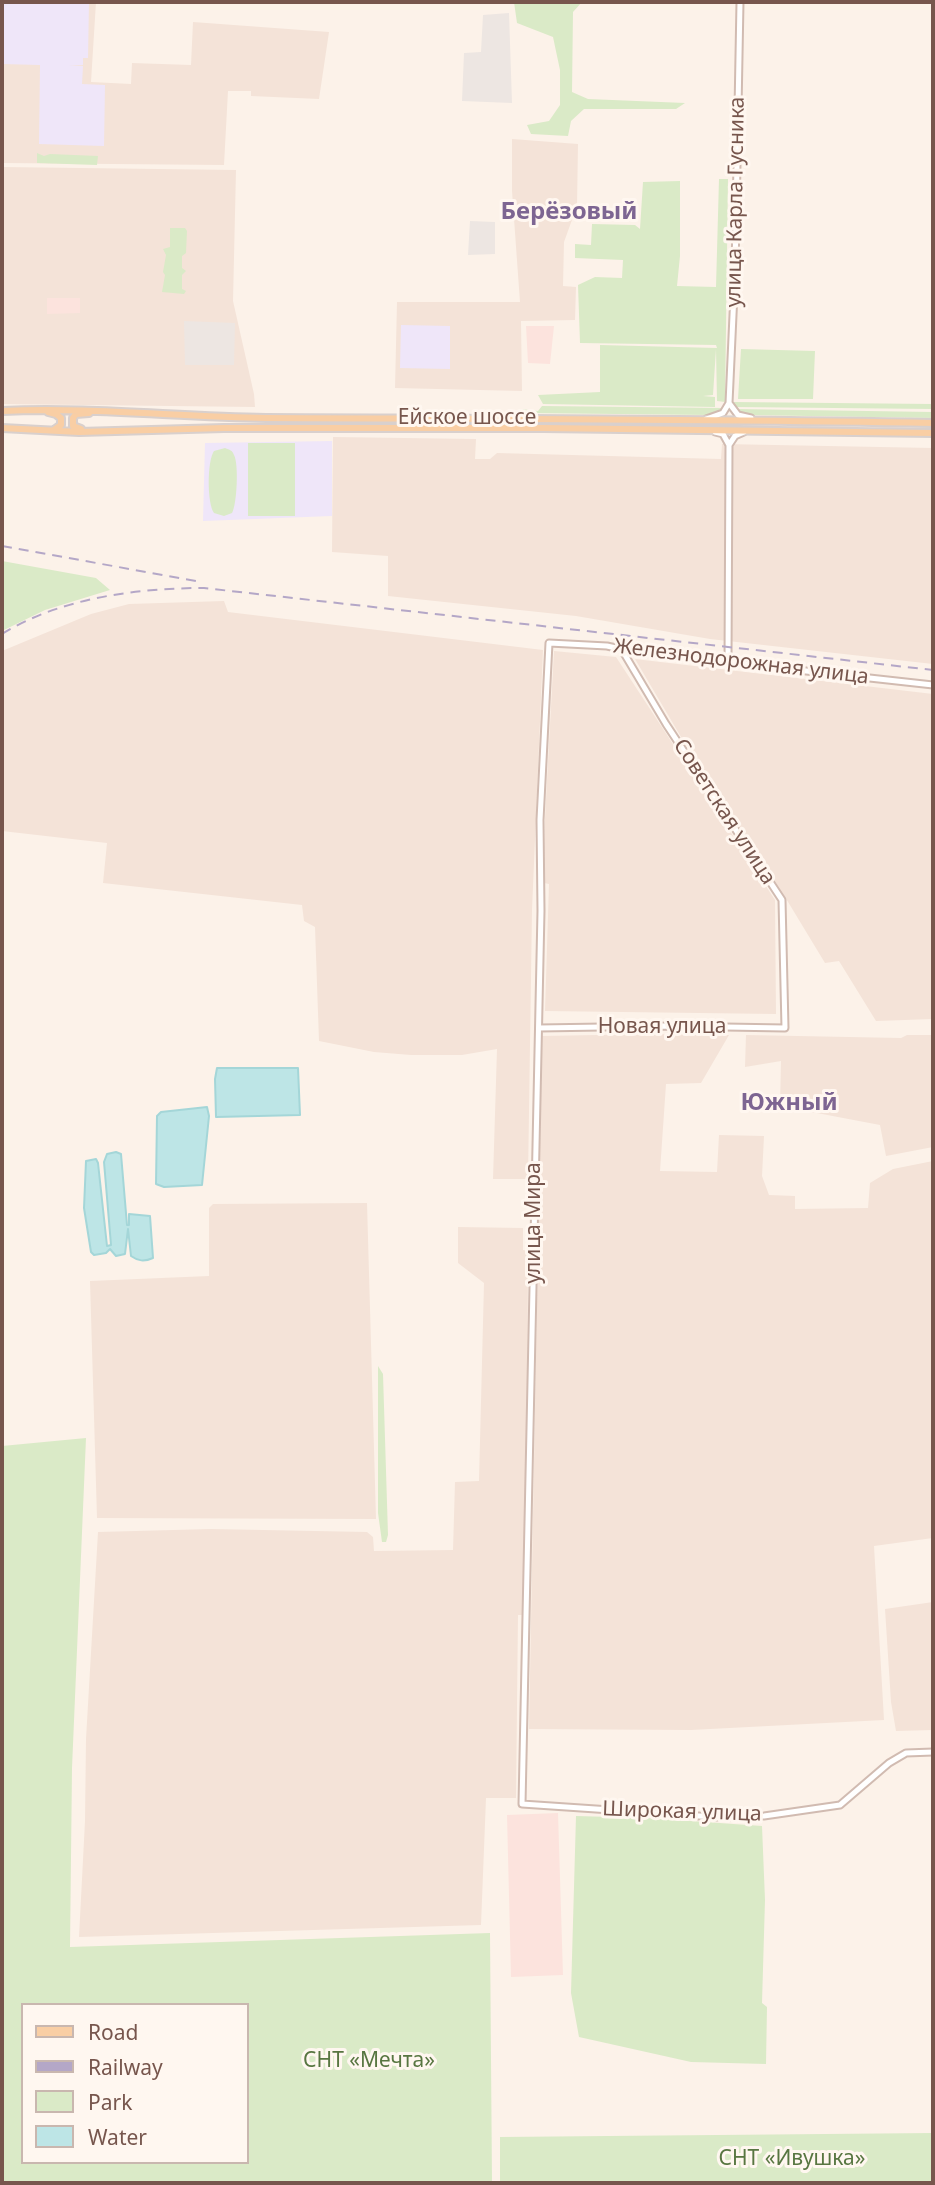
<!DOCTYPE html>
<html>
<head>
<meta charset="utf-8">
<style>
  body { margin:0 }
  #map { position:relative; width:935px; height:2185px; overflow:hidden; background:#fcf2e9; font-family:"Noto Sans",sans-serif }
  canvas { display:block }
  .frame { position:absolute; inset:0; border:4px solid #77564d; pointer-events:none }
  .legend { position:absolute; left:21px; top:2003px; width:228px; height:161px; box-sizing:border-box; background:#fff7f0; border:2px solid #c9b7af; margin:0; padding:9px 12px; list-style:none; font-size:21px; color:#77564d }
  .legend li { display:flex; align-items:center; gap:14px; height:35px }
  .legend b { width:35px; border:2px solid #c9b7af }
</style>
</head>
<body>
<div id="map">
<canvas width="935" height="2185"></canvas>
<div class="frame"></div>
<ul class="legend">
<li><b style="height:9px;background:#f9cea4"></b>Road</li>
<li><b style="height:9px;background:#b4a7c7"></b>Railway</li>
<li><b style="height:19px;background:#daeac7"></b>Park</li>
<li><b style="height:19px;background:#bde5e6"></b>Water</li>
</ul>
</div>
<script>
const context = document.querySelector('canvas').getContext('2d');
context.lineJoin = 'round';
function fillPath(path, color) { context.fillStyle = color; context.fill(path, 'evenodd'); }
function trace(path, color, width, dash) { context.strokeStyle = color; context.lineWidth = width; context.lineCap = dash ? 'butt' : 'round'; context.setLineDash(dash || []); context.stroke(path); }
function label(font, color, halo, rows, align = 'center') {
  context.font = font + ' "Noto Sans",sans-serif'; context.lineWidth = 6; context.setLineDash([]); context.textBaseline = 'middle'; context.strokeStyle = halo; context.fillStyle = color; for (const [text, x, y, turn = 0] of rows) {
    context.save(); context.translate(x, y); context.rotate((+turn || 0) * Math.PI / 180); context.textAlign = isNaN(turn) ? turn : align; if (halo) context.strokeText(text, 0, 0); context.fillText(text, 0, 0); context.restore();
  }
}
fillPath(new Path2D(`
  M2 2H96L91 82 131 84 132 63 191 65 193 22 329 32 319 99 251 96V91H228L224 165 2 163Z
  M512 139 578 144 577 206 564 242 563 286 576 287 575 320 521 321 522 391 395 388 397 302H520L512 191Z
  M2 167 236 170 233 301 254 394 255 407 2 404Z
  M333 437 476 439 475 459H490L497 453 721 459 722 444 933 448V664L710 639 576 616 388 596V556L332 552Z
  M224 601 228 612 543 650 532 910 528 1179H493L497 1049 462 1055H411L374 1052 319 1041 315 927 304 921 302 905 103 883 107 843 2 831V651L91 614 129 604Z
  M554 651 616 657 775 900 776 1014 545 1011 549 884 544 883 545 818Z
  M635 659 933 694V1019L876 1021 839 961 825 963 782 892 684 742Z
  M651 1034 729 1035 701 1083 666 1084 660 1171 717 1172 719 1135 764 1136 762 1176 769 1195 795 1196V1209L868 1208 870 1183 893 1169 933 1161V1538L874 1546 884 1720 691 1730 529 1729 542 1036Z
  M746 1035 901 1038 907 1035H933V1147L886 1156 880 1125 780 1106 781 1061 745 1067Z
  M367 1203 376 1519 97 1518 90 1281 209 1276V1208L213 1204Z
  M458 1227 523 1228V1250L528 1251 527 1523 523 1615H518L516 1798H486L481 1925 79 1937 85 1821 86 1739 98 1532 211 1529 367 1532 373 1537 374 1551 453 1550 455 1482 479 1481 484 1283 458 1263Z
  M933 1602V1730L896 1731 891 1702 885 1609Z`), '#f4e3d8');
fillPath(new Path2D(`
  M47 298H80V313L47 314Z
  M526 326H554L550 364 528 363Z
  M558 1813 563 1975 511 1977 507 1815Z`), '#fce3dd');
fillPath(new Path2D(`
  M509 13 512 103 462 101 464 53 481 52 483 15Z
  M470 221 495 222V254L468 255Z
  M184 321 235 323 234 365H185Z`), '#ede6e2');
fillPath(new Path2D(`
  M2 2H89L88 58H83V65H69L83 66 82 84 105 85 104 146 39 144 40 65 2 64Z
  M401 325 450 326V369L400 368Z
  M332 441V516L203 521 205 443Z`), '#efe6f9');
fillPath(new Path2D(`
  M514 2H582L573 12 572 92 588 99 685 103 676 109H584L571 121 568 136 531 134 527 125 549 121 560 105V70L553 37 517 23Z
  M37 153 44 156 50 154 98 156 97 165 37 163Z
  M719 179H728L725 402 717 401 716 349 713 395 703 396 715 397V407L543 404 538 395 600 392V345L717 348 716 345 580 343 578 285 595 277 622 278 623 260 575 258V244L591 245 592 224 635 225 640 229 643 182 680 181V256L677 286 716 287Z
  M170 228H185L187 231 186 253 182 256V268L186 271 182 275V289L186 291 184 294 162 292 165 275 163 272 166 255 163 249 170 247Z
  M741 349 815 351 813 399H738Z
  M733 402 933 404V409L735 407Z
  M542 406 724 408 720 413 709 415 524 413 520 409 538 411Z
  M736 409 933 412V418L746 415Z
  M248 443H295V516H248Z
  M225 448C230 450 232 450 234 455 239 464 237 505 232 513L224 516 214 513C207 503 207 461 214 451Z
  M2 561 96 578 110 590 45 610 2 631Z
  M378 1366 383 1374 388 1535 386 1542H382L378 1513Z
  M86 1438 72 1768 70 1947 490 1933 492 2183H2V1446ZM23 2005H247V2162H23Z
  M576 1816 648 1818 762 1826 765 1900 762 2003 767 2007 766 2064 691 2062 579 2037 571 1993Z
  M933 2133V2183H500V2137Z`), '#daeac7');
const water = new Path2D(`
  M217 1068H298L300 1115 216 1117 215 1079Z
  M207 1107 209 1116 202 1185 164 1187 156 1184 157 1116 161 1112Z
  M116 1152 121 1154 127 1225H129V1214L150 1216 153 1258C144 1262 138 1261 131 1256L128 1229 125 1254 116 1256 110 1249 106 1253 94 1255 91 1252 84 1208 86 1161 96 1159 98 1163 107 1246 111 1245 104 1162 107 1154Z`);
fillPath(water, '#bde5e6');
trace(water, '#a4d6d8', 2);
const minor = new Path2D(`
  M729 403 738 415 751 418
  M706 419 723 413 729 403 735 271 740 2
  M715 432 723 434 729 445 728 662
  M729 445 735 436 744 432
  M933 685 634 652 607 646 549 643 540 820 541 911 522 1804 714 1817 764 1816 840 1805 889 1763 906 1753 933 1752
  M539 1028 666 1026 785 1028 782 900 666 724 622 650`);
const major = new Path2D(`
  M2 411C90 407 178 417 266 418 489 419 711 419 933 423
  M48 412 56 414 61 418V425L54 430
  M2 428 79 432 224 428H543L933 433
  M81 429 73 426V418L76 414 89 413`);
trace(minor, '#d1bbb1', 9);
trace(major, '#d9d0cd', 10);
trace(minor, '#fff', 5);
trace(major, '#f9cea4', 6);
trace(new Path2D(`
  M2 546 196 581
  M2 634C60 598 137 588 204 588L933 670`), '#b4a7c7', 2, [10, 7]);
label('21px', '#77564d', '#fff7f0', [
  ["улица Карла Гусника",736,202,-89],
  ["Ейское шоссе",467,418],
  ["Железнодорожная улица",741,662,7],
  ["Советская улица",724,812,57],
  ["Новая улица",662,1027],
  ["улица Мира",534,1223,-90],
  ["Широкая улица",682,1812,2]
]);
label('21px', '#587641', '#fff7f0', [
  ["СНТ «Мечта»",369,2061],
  ["СНТ «Ивушка»",792,2159]
]);
label('bold 24px', '#7d6592', '#fff7f0', [
  ["Берёзовый",569,212],
  ["Южный",789,1103]
]);
</script>
</body>
</html>
